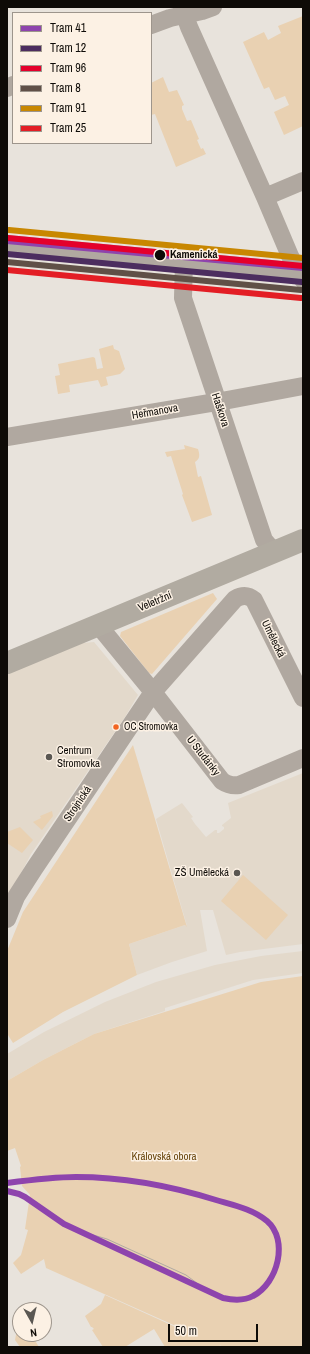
<!DOCTYPE html>
<html>
<head>
<meta charset="utf-8">
<style>
  body { margin:0 }
  #map { position:relative; width:310px; height:1354px; overflow:hidden; background:#e8e3dc; font-family:"Archivo Narrow",sans-serif }
  canvas { display:block }
  .frame { position:absolute; inset:0; border:8px solid #0e0b07; pointer-events:none }
  .legend { position:absolute; left:12px; top:12px; width:140px; height:132px; box-sizing:border-box; background:#fcf1e4; border:1px solid #9d958c; margin:0; padding:5px 7px; list-style:none; font-size:12px; color:#0e0b07 }
  .legend li { display:flex; align-items:center; gap:8px; height:20px }
  .legend b { width:20px; border:1px solid #9d958c }
  .north { position:absolute; left:12px; top:1302px; width:40px; height:40px; box-sizing:border-box; background:#fcf1e4; border:1px solid #9d958c; border-radius:50%; rotate:172deg; font-size:11px; font-weight:700; line-height:16px; text-align:center; color:#0e0b07 }
  .north::after { content:''; display:block; margin:auto; width:14px; height:18px; background:#5a5752; clip-path:polygon(50% 0,100% 100%,50% 72%,0 100%) }
  .scale { position:absolute; left:168px; top:1324px; width:90px; height:18px; box-sizing:border-box; border:2px solid #0e0b07; border-top:0; padding-left:5px; font-size:12px; line-height:14px; white-space:nowrap; color:#0e0b07; -webkit-text-stroke:3px #fcf1e4; paint-order:stroke }
</style>
</head>
<body>
<div id="map">
<canvas width="310" height="1354"></canvas>
<div class="frame"></div>
<ul class="legend">
<li><b style="height:5px;background:#8e44ad"></b>Tram 41</li>
<li><b style="height:5px;background:#4c2d5f"></b>Tram 12</li>
<li><b style="height:5px;background:#e4002b"></b>Tram 96</li>
<li><b style="height:5px;background:#605047"></b>Tram 8</li>
<li><b style="height:5px;background:#c88701"></b>Tram 91</li>
<li><b style="height:5px;background:#e31e25"></b>Tram 25</li>
</ul>
<div class="north">N</div>
<div class="scale">50 m</div>
</div>
<script>
const context = document.querySelector('canvas').getContext('2d');
context.lineJoin = 'round';
function fillPath(path, color) { context.fillStyle = color; context.fill(path, 'evenodd'); }
function trace(path, color, width, dash) { context.strokeStyle = color; context.lineWidth = width; context.lineCap = dash ? 'butt' : 'round'; context.setLineDash(dash || []); context.stroke(path); }
function label(font, color, halo, rows, align = 'center') {
  context.font = font + ' "Archivo Narrow",sans-serif'; context.lineWidth = 3; context.setLineDash([]); context.textBaseline = 'middle'; context.strokeStyle = halo; context.fillStyle = color; for (const [text, x, y, turn = 0] of rows) {
    context.save(); context.translate(x, y); context.rotate((+turn || 0) * Math.PI / 180); context.textAlign = isNaN(turn) ? turn : align; if (halo) context.strokeText(text, 0, 0); context.fillText(text, 0, 0); context.restore();
  }
}
fillPath(new Path2D(`
  M94 642 138 695 125 717 31 854 7 900V674L83 643Z
  M303 773V944L240 952 226 955 213 910H200L207 951 172 962 137 975 129 944 185 925 187 926 156 819 182 803 193 817 191 818 195 824 206 837 215 830H217V833H219L224 829V827L222 826V825L231 818 228 803Z
  M303 951V973L253 980 165 1008V1011L94 1034 43 1060 7 1081V1054L44 1032 105 1002 156 982 215 965 261 956Z`), '#e3d9cb');
fillPath(new Path2D(`
  M303 16V115H302L303 126 284 135 274 112 289 105 285 96 275 100 269 87 264 89 243 42 264 32 268 40 281 33 278 26Z
  M163 77 169 92 177 90 184 105 182 106V109L187 121 191 120 199 139 197 140 201 149 203 148 206 154 176 167 155 114 151 115V83Z
  M113 345 114 349 119 351 125 369 120 374 106 377 108 385 101 387 98 380 69 385 70 392 58 394 55 376 60 375 58 364 93 357 95 358 97 369 103 368 99 349Z
  M184 445 198 449C200 455 200 459 195 462L198 477 201 476 212 515 192 522 182 495 183 494 171 456 167 457 165 452 185 449Z
  M213 593 217 599 152 674 149 673 120 636 121 632Z
  M133 745 187 927 185 925 129 944 137 975 63 1012 13 1043 8 1035H7V951L23 912Z
  M52 811 53 816 42 830 33 822 41 818 40 816Z
  M20 827 33 840 22 853 7 843V832Z
  M243 875 288 915 266 940 221 901Z
  M303 976V1347H224L219 1345 222 1347H165L154 1329 125 1347H103L92 1330 94 1329 92 1327H91L85 1316 101 1304 105 1295 180 1329 187 1331 46 1268 44 1259 21 1274 13 1263 21 1255 28 1230 25 1229 30 1195 22 1186 20 1167 21 1166 15 1148 7 1151V1081L43 1060 94 1034 245 987 261 982Z
  M20 1328V1334H31L39 1347H20L15 1340 17 1329Z`), '#e9d1b2');
trace(new Path2D(`
  M182 7 189 27 265 197 290 256 303 280
  M151 25 170 18 202 11 213 7
  M7 88 13 85
  M265 197 303 181
  M7 244 303 272
  M184 260 183 298 264 540 270 547 279 550
  M7 437 228 400 303 386
  M99 626 153 692 222 781C228 785 232 786 239 785L303 758
  M7 919 16 897 34 869 153 692 235 599C242 595 248 595 254 600L303 698`), '#b0a8a0', 18);
trace(new Path2D(`
  M7 663 303 540`), '#b1aba1', 22);
trace(new Path2D(`
  M73 1229 107 1239 186 1275 209 1292`), '#b0aaa3', 1);
trace(new Path2D(`
  M7 241 303 268
  M7 1183C30 1180 53 1177 76 1177 124 1177 171 1186 216 1200 233 1205 253 1209 267 1221 289 1240 278 1283 253 1296 244 1301 232 1300 223 1298L64 1224 25 1197 19 1194 7 1191`), '#8e44ad', 6);
trace(new Path2D(`
  M7 254 302 282`), '#4c2d5f', 6);
trace(new Path2D(`
  M8 238 303 266`), '#e4002b', 6);
trace(new Path2D(`
  M7 262 301 290`), '#605047', 6);
trace(new Path2D(`
  M9 230 303 258`), '#c88701', 6);
trace(new Path2D(`
  M7 270 301 298`), '#e31e25', 6);
for (const [x, y, r, color] of [
  [160,255,6,"#0e0b07"],
  [116,727,3.5,"#f26522"],
  [49,757,4,"#5a5752"],
  [237,873,4,"#5a5752"]
]) { const dot = new Path2D(); dot.arc(x, y, r, 0, 2 * Math.PI); context.fillStyle = color; context.fill(dot); trace(dot, '#fcf1e4', 1.5); }
label('10px', '#0e0b07', '#fcf1e4', [
  ["OC Stromovka",124,727]
], 'left');
label('bold 11px', '#0e0b07', '#fcf1e4', [
  ["Kamenická",170,255]
], 'left');
label('11px', '#0e0b07', '#fcf1e4', [
  ["Haškova",220,410,72],
  ["Heřmanova",155,412,-10],
  ["Veletržní",155,602,-23],
  ["Umělecká",273,639,64],
  ["U Studánky",203,756,52],
  ["Strojnická",78,804,-56]
]);
label('11px', '#0e0b07', '#fcf1e4', [
  ["Centrum",57,751],
  ["Stromovka",57,764],
  ["ZŠ Umělecká",229,873,"right"]
], 'left');
label('11px', '#68460e', '#fcf1e4', [
  ["Královská obora",164,1157]
]);
</script>
</body>
</html>
